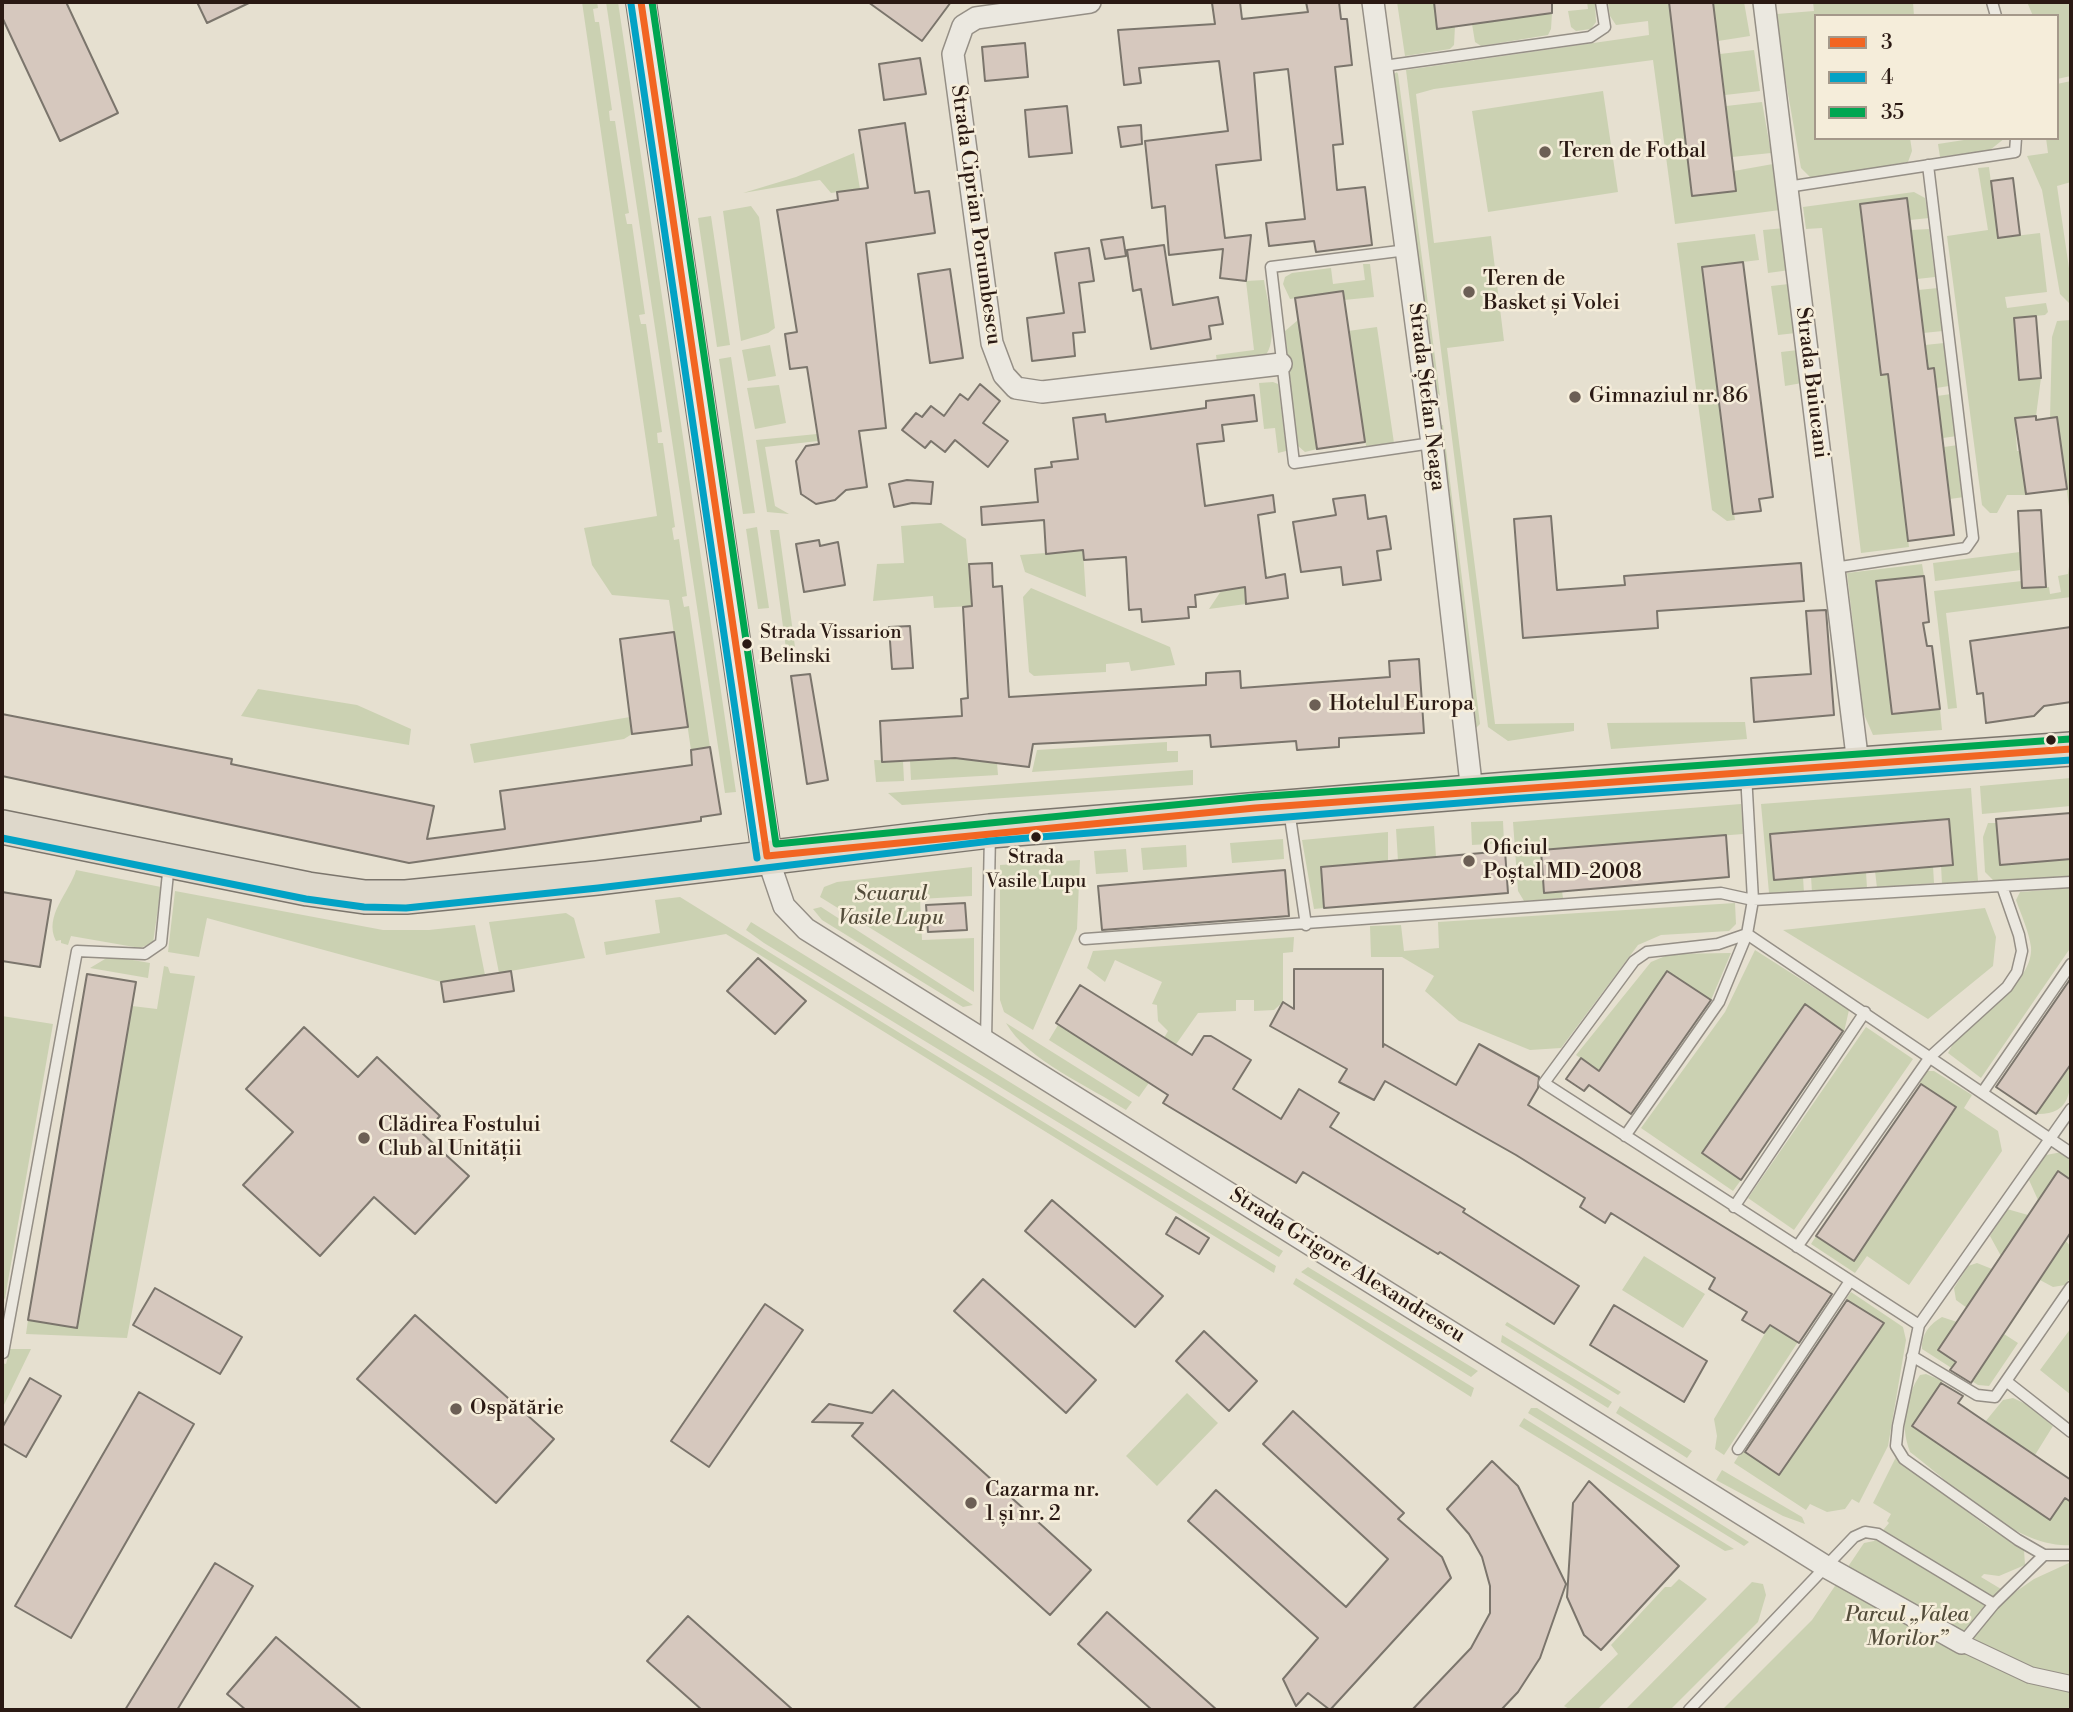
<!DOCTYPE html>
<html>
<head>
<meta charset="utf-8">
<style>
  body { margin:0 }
  #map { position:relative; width:2073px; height:1712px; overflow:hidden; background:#e6e0d0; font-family:"Libre Bodoni",serif }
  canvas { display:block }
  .frame { position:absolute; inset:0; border:4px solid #2a1913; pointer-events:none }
  .legend { position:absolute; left:1814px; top:14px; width:245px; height:126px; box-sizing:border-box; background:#f5edda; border:2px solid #a4988a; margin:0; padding:9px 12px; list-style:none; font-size:21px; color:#2a1913 }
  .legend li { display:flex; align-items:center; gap:14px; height:35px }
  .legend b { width:35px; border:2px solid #a4988a }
</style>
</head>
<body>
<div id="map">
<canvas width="2073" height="1712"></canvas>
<div class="frame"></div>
<ul class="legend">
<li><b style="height:9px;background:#f26522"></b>3</li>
<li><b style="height:9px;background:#02a2c5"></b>4</li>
<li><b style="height:9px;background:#00a651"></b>35</li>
</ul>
</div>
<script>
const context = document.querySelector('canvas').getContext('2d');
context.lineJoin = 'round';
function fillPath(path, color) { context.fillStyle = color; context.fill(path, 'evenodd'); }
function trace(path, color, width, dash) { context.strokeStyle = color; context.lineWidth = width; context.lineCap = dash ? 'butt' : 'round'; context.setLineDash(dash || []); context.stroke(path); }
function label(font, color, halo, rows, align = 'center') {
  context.font = font + ' "Libre Bodoni",serif'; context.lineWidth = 5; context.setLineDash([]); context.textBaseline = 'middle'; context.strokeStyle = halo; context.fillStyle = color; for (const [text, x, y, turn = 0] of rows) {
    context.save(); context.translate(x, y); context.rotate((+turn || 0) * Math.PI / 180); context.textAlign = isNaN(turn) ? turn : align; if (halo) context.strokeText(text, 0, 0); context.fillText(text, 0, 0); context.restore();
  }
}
fillPath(new Path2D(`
  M582 2H597L598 8 593 9 595 22H599L612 110 609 111 610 121H615L629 213 625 214 627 224H632L645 314 639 315 641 324H646L662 432 657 433 658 443H663L675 527 672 528 674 540 679 539 687 596 682 597 684 607 689 606 710 747 691 750 669 600 612 595 592 565 584 528 657 516Z
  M606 2H618L736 792 725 793Z
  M1397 2H1434L1437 28 1455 26 1454 45 1450 49 1405 56Z
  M1587 2H1595L1596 22 1591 29 1576 31 1571 27 1568 11 1588 9Z
  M1608 2H1669L1692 196 1736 191 1734 171 1773 164 1780 210 1675 224 1653 60 1434 89 1416 94 1434 243 1491 236 1504 341 1447 348 1495 724 1574 723V731L1508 741 1488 727 1406 70 1649 35 1648 21 1616 25 1610 16Z
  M1713 2H1744L1750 36 1718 41Z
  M1772 2H1775L1777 14 1814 11 1813 2H1913L1914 16H1816V138H1910L1912 151 1908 162 1812 179 1801 168Z
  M2027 2H2071V76L2057 79V16H2033Z
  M1552 13 1551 29 1548 35 1481 46 1475 42 1472 24Z
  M1754 50 1760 91 1725 95 1720 54Z
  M1397 72 1398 74 1440 396 1431 385 1394 74Z
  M2071 81V182L2057 186 2071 282V305L2060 294 2042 190 2027 156 2048 153 2046 138H2057V84Z
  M1603 91 1618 192 1488 212 1472 111Z
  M1762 102 1771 153 1732 157 1726 106Z
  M1977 138H2005L1990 150 1940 157 1938 144Z
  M854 153 860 189 831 193 820 180 743 193 796 177Z
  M1989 167 1998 238 2040 233 2047 292 2005 297 2007 308 2046 303 2048 312 2045 315 2014 318 2019 380 2041 378 2036 416 2015 419 2017 451H2027L2030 474 2023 475 2026 495H2007L1997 513H1990L1982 505 1947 236 1988 230 1978 168Z
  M1914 192 1925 198 1929 218 1910 220 1906 198 1860 204 1881 374H1888L1909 547 1861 553 1822 228 1806 229 1803 207Z
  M751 206 759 217 775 328 768 333 741 341 723 211Z
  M711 216 730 345 717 347 698 218Z
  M1785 228 1790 270 1768 273 1763 230Z
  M1929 229 1935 277 1917 279 1911 230Z
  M1755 234 1759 260 1702 267 1735 520 1727 521 1712 510 1677 243Z
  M1363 264H1370L1374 297 1344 300 1342 291 1290 299 1283 284 1285 277 1292 273 1331 268 1333 284 1365 280Z
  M1264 280C1267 301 1280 341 1264 357L1217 362 1216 355 1254 350 1246 281Z
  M1789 284 1796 333 1778 335 1771 286Z
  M1938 288 1943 331 1923 333 1918 290Z
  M1298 320 1317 449 1305 452 1297 445 1285 331Z
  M2071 320V521L2057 418H2050L2052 337 2057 321Z
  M1377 327 1394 443 1366 446 1348 331Z
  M1944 343 1949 386 1936 388 1934 369H1928L1925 345Z
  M770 345 776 376 748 381 742 350Z
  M1798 350 1802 383 1785 386 1781 352Z
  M731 357 755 513 743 514 719 359Z
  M1273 382 1278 384 1286 447V451L1278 453 1275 428 1264 429 1259 383Z
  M779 385 786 423 755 429 747 388Z
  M1951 394 1957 436 1943 438 1937 396Z
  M1443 425 1480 724 1475 729 1437 426Z
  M817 434 818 441 765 447 775 506 789 514 767 512 756 440Z
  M1958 445 1964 497 1950 499 1944 447Z
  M941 523 966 539 972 606 934 608 933 596 873 601 877 564 904 563 901 526Z
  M757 527 769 608 758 609 746 529Z
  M770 530H779L795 647 786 649Z
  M1083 550 1086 597 1025 572 1020 555Z
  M2020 552 2021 570 1935 581 1933 563Z
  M2071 552V597L1946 613 1957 708 1948 709 1934 591 2022 581 2023 588 2049 587 2050 594 2061 592 2058 576 2068 574Z
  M1922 564 1924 576 1876 582 1892 714 1940 709 1942 730 1873 735 1863 712 1847 573Z
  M1245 587 1246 604 1209 609 1221 591Z
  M1031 588 1170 647 1175 665 1131 671 1129 662 1106 664V672L1034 676 1029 672 1023 597Z
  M258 689 357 705 411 729 409 745 241 716Z
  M630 717 632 734 624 739 474 763 470 744Z
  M1745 722 1747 739 1611 749 1607 723Z
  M1167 742V751H1178V762L1032 772 1037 750Z
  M965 757 997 763 998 775 911 780 910 761Z
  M874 760 903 761 904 781 876 782Z
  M1193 770V785L902 805 888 793Z
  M2071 778V806L1982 814 1980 786Z
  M1971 788 1978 881 1942 884 1941 865 1953 864 1949 819 1771 834 1803 877 1804 893 1776 896 1769 893 1761 804Z
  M1741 804 1743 834 1541 850 1544 892 1562 891 1563 898 1524 901 1518 891 1513 822Z
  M1503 821 1504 843 1472 845 1471 822Z
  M1988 823H1996L2000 865 2071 859V876L1994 881 1985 872 1983 837Z
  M1434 826 1436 857 1398 861 1396 829Z
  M1388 832V861L1321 867 1324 908 1314 909 1302 840Z
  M1283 839 1284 859 1232 863 1230 843Z
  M1186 845 1187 867 1143 870 1141 848Z
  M1126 849 1128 872 1096 874 1094 851Z
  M1080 860 1077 929 1033 1030 1004 1012 1000 1000V865Z
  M1933 866 1934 883 1877 888 1875 871Z
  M972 867V896L920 899 922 940 974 938V992L820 897 824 887 837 882Z
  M76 870 161 887 153 943 140 948 71 936 68 945 61 943V940L56 941C43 916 70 892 76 870Z
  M1866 872 1867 888 1812 893 1811 876Z
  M2071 888V947L1981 1078 1948 1053 1954 1042C1977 1020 2034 981 2031 947 2029 932 2021 914 2016 900L2020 892Z
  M175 891 383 930H429L475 925 485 975 441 982 207 918 199 957 168 952Z
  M680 897 1276 1266 1274 1273 726 934 606 955 604 942 660 933 655 900Z
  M1735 903 1736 924 1729 931 1661 935 1638 945 1561 1048 1530 1050 1459 1021 1425 991 1434 976 1402 957H1371L1370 926 1401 925 1404 951 1439 948 1438 922Z
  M821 907 973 1005 963 1007 822 920 813 909Z
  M1985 908 1996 937 1993 966 1928 1019 1783 930Z
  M566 913 574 918 585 958 499 973 489 922Z
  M751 922 1283 1251 1279 1257 764 943 746 930Z
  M1294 937 1293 952 1283 953V1002L1274 1010 1254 1011V1000H1236V1011L1198 1013 1139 1097 1049 1040 1058 1025 1141 1077 1168 1031 1158 1021 1157 1005 1152 1004 1162 982 1115 960 1105 982 1087 968 1093 951Z
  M1755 950 1849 1010 1844 1032 1804 1005 1702 1153 1741 1180 1733 1191 1641 1128 1725 1012Z
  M1731 953 1711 1000 1667 971 1599 1071 1576 1055 1651 962 1670 954Z
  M110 956 150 963 148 978 90 968Z
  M164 966 168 967 170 973 195 976 127 1338 26 1334 28 1320 77 1328 132 1006 157 1009Z
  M2 1016 53 1024 5 1298 2 1302Z
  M1006 1023 1132 1102 1126 1110C1090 1087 1027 1060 1006 1023Z
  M1866 1027 1913 1059 1794 1230 1748 1198Z
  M2071 1064C2071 1091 2071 1115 2036 1114Z
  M1926 1071H1934L1972 1095 1964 1108 1998 1131 2002 1151 1909 1285 1867 1256 1855 1273 1811 1244 1816 1236 1854 1260 1956 1108 1918 1082Z
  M2062 1152 2071 1158V1180L2058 1171 2038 1200 2029 1180 2046 1155Z
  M2007 1209 2028 1215 2001 1256 1990 1236Z
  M2066 1241 2071 1247V1277L2065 1285 2053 1287 2040 1280Z
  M1644 1256 1705 1294 1683 1328 1622 1290Z
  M1977 1263 1992 1269 1967 1308 1956 1300 1954 1288 1968 1266Z
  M1308 1267 1478 1371 1471 1377 1301 1272Z
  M1296 1278 1474 1388 1471 1397 1293 1284Z
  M1821 1287 1828 1296 1724 1455 1715 1449 1717 1436 1714 1419 1770 1325 1791 1337Z
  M1851 1292 1903 1327 1906 1340 1888 1446 1859 1503 1852 1499 1845 1509 1827 1512 1810 1504 1806 1510 1734 1463 1742 1450 1779 1475 1884 1323 1846 1299Z
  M1942 1317 1957 1322 1976 1375 2004 1334 2018 1343 1989 1386 1978 1385 1922 1349C1921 1334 1930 1324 1942 1317Z
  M1507 1322 1621 1392 1618 1395 1505 1325Z
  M2071 1328V1395L2040 1370Z
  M1502 1335 1612 1402 1608 1408 1501 1342Z
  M10 1349H31L2 1409V1363L6 1364Z
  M1926 1374 1943 1381 1912 1426 2050 1519 2065 1498 2071 1502V1545C2016 1549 1953 1484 1910 1452 1900 1424 1904 1400 1920 1375Z
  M1187 1393 1218 1423 1157 1486 1126 1456Z
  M2013 1398 2028 1405 2053 1426 2035 1455 1985 1422 2003 1400Z
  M1620 1406 1692 1451 1687 1458 1616 1413Z
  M1531 1408H1537L1749 1542 1744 1546 1528 1413Z
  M1524 1418 1734 1549 1725 1551 1519 1426Z
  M1896 1457 1986 1526 2024 1550 2025 1565 1999 1576 1984 1574 1981 1577 2011 1595 2034 1579 2071 1562V1710H1722L1812 1620 1864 1543 1874 1541 1889 1523 1887 1521 1891 1514 1873 1503Z
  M1722 1470 1802 1517 1805 1524 1783 1516 1716 1480Z
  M1679 1579 1707 1599 1597 1710H1571L1564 1706 1618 1654 1611 1645 1665 1587H1671Z
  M1752 1582 1763 1584 1766 1595 1758 1622 1670 1710H1625Z`), '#cbd1b2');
const building = new Path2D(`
  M2 2H66L118 113 60 141 2 17Z
  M197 2H251L207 23Z
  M868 2H951L922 41Z
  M1240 2 1242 19 1308 12 1306 2H1339L1341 19H1347L1352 65 1335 67 1343 144 1333 145 1337 190 1365 187 1372 245 1316 252 1314 241 1269 246 1266 223 1305 219 1288 69 1254 73 1261 160 1216 165 1225 238 1251 235 1246 281 1220 278 1223 249 1169 255 1165 206 1152 208 1145 141 1228 131 1219 61 1139 68 1141 83 1124 85 1118 30 1215 24 1212 3Z
  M1434 2H1552V13L1437 29Z
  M1669 2H1713L1736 191 1692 196Z
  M1025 43 1028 77 985 81 982 47Z
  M920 58 926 94 884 100 879 64Z
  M1067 106 1072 153 1029 157 1025 110Z
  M905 123 915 193 929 191 935 233 866 243 886 428 859 431 867 487 846 490 835 500 816 504 801 494 796 461 806 446 819 444 807 367 790 369 785 334 797 332 777 210 838 200 837 192 868 188 859 130Z
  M1141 125 1142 144 1121 147 1118 127Z
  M2013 178 2020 235 1998 238 1991 181Z
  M1907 198 1928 369 1934 368 1954 535 1908 541 1888 374 1881 375 1860 204Z
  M1123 237 1126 256 1105 259 1101 240Z
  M1164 245 1173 305 1218 297 1223 324 1209 326 1211 339 1151 349 1141 289 1133 291 1127 250Z
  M1089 248 1094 281 1079 283 1085 332 1073 333 1075 356 1032 361 1027 318 1064 313 1055 253Z
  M1743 262 1773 497 1759 499 1761 511 1733 514 1702 267Z
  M950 269 963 358 930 363 918 274Z
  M1343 291 1365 442 1317 449 1295 298Z
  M2036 316 2041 378 2019 380 2014 318Z
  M980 384 1000 401 983 423 1008 441 988 467 955 440 945 452 931 441 925 448 902 430 916 413 922 417 931 406 944 416 960 394 968 400Z
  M1254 395 1257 421 1222 425 1224 441 1197 444 1205 506 1273 495 1275 512 1258 515 1266 578 1285 574 1288 598 1246 604 1245 587 1195 595 1196 607H1188L1189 618 1142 622 1141 609 1129 610 1126 557 1084 560 1083 550 1046 554 1044 520 982 525 981 507 1038 502 1035 469 1052 467 1051 462 1078 459 1073 418 1105 414 1106 422 1206 408V401Z
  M2036 416V420L2057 417 2067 489 2026 494 2015 418Z
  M907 480 933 482 931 504 912 503 894 507 889 484Z
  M1365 495 1368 519 1386 516 1391 549 1377 551 1381 580 1343 585 1341 567 1301 572 1293 522 1336 515 1333 499Z
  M2041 510 2046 587 2022 588 2018 511Z
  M1551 516 1557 590 1625 585 1624 576 1801 563 1804 601 1657 611 1658 628 1523 638 1514 519Z
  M819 540 820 546 838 542 845 585 804 592 796 544Z
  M992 563 993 587 1002 586 1009 697 1206 685V673L1240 671 1241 688 1390 677 1389 661 1419 659 1424 733 1339 738V747L1297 750 1296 741 1211 747 1210 735 1033 744 1029 767 955 758 882 762 880 721 962 716 961 699 968 698 963 607 972 606 969 564Z
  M1924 576 1929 622 1923 623 1927 646H1932L1940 709 1892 714 1876 581Z
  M1826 610 1834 715 1754 722 1751 678 1811 674 1806 611Z
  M910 626 913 668 892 669 889 627Z
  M2071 627V702L2044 706 2034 716 1986 723 1983 693 1977 694 1970 641Z
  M674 632 688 727 632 734 620 639Z
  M810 674 828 780 807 784 791 676Z
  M2 714 232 759 231 764 434 806 427 839 505 829 500 791 692 765 691 750 710 747 721 814 701 817V821L409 863 2 776Z
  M2071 813V859L2000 865 1996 819Z
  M1949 819 1953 865 1774 880 1770 834Z
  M1726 835 1729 877 1544 893 1541 850Z
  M1505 851 1508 893 1324 908 1321 867Z
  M1285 870 1289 916 1102 930 1098 886Z
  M2 892 51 900 40 967 2 961Z
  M965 903 967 930 928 932 926 905Z
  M758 958 806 1001 775 1034 727 991Z
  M1294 969H1383V1047L1384 1044 1456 1085 1479 1044 1539 1077 1538 1088 1528 1105 1832 1294 1799 1343 1770 1325 1764 1333 1742 1320 1747 1312 1709 1289 1715 1278 1611 1213 1605 1223 1580 1207 1585 1198 1516 1155 1385 1081 1374 1100 1339 1082 1347 1069 1270 1026 1283 1002 1294 1009Z
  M511 971 514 991 444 1002 441 982Z
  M1667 971 1711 1000 1631 1114 1589 1085 1584 1091 1566 1079 1581 1058 1599 1071Z
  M87 974 136 982 77 1328 28 1320Z
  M2071 978V1064L2036 1114 1996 1087Z
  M1080 985 1192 1055 1204 1036H1211L1251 1060 1233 1089 1281 1119 1299 1089 1339 1113 1330 1127 1465 1209 1463 1212 1579 1286 1554 1324 1440 1252 1438 1254 1303 1172 1296 1183 1163 1103 1168 1095 1056 1023Z
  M1805 1004 1843 1031 1741 1180 1702 1153Z
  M304 1027 358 1077 377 1057 440 1116 423 1134 469 1176 415 1234 374 1197 320 1256 243 1185 293 1132 246 1089Z
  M1921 1084 1956 1107 1854 1261 1816 1236Z
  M2058 1171 2071 1180V1232L1971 1383 1950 1370 1956 1362 1938 1350Z
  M1052 1200 1163 1296 1135 1327 1025 1231Z
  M1176 1217 1209 1238 1199 1254 1166 1234Z
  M983 1279 1096 1380 1066 1413 954 1311Z
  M155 1288 242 1337 220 1374 133 1325Z
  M1847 1300 1884 1323 1779 1475 1745 1452Z
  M765 1304 803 1330 709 1467 671 1441Z
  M1614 1305 1707 1361 1684 1402 1590 1345Z
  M415 1315 554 1439 496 1503 357 1379Z
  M1204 1331 1257 1381 1229 1411 1176 1361Z
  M30 1378 61 1396 26 1457 2 1443V1428Z
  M1941 1383 1963 1396 1958 1403 2071 1480V1502L2065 1498 2050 1520 1912 1426Z
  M893 1390 1091 1570 1050 1615 852 1436 863 1423 812 1422 829 1404 872 1413Z
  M139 1392 194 1424 71 1638 15 1606Z
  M1293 1411 1404 1513 1398 1519 1442 1557 1451 1578 1330 1710 1308 1693 1296 1706 1283 1679 1318 1638 1188 1521 1216 1490 1346 1607 1388 1559 1263 1444Z
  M1492 1461 1518 1486 1566 1584 1540 1658 1518 1692 1501 1710H1412L1471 1648 1490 1613V1586L1482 1557 1469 1534 1447 1509Z
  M1589 1481 1679 1566 1601 1650 1584 1635 1567 1597 1573 1503Z
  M215 1563 253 1586 177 1710H125Z
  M1107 1612 1217 1710H1152L1078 1644Z
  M688 1616 793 1710H702L647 1661Z
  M276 1637 362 1710H246L227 1694Z`);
fillPath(building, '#d6c8be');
trace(building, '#7b756c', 2);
const service = new Path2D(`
  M1992 2 1996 16
  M1384 66 1590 37 1605 27 1601 2
  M1787 187 2015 152 2016 138
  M1407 250 1271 267 1294 463 1432 443
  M1834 568 1966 548 1973 538 1928 165
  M1746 774 1753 900 2071 882
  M1289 810 1306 925
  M1085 939 1721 893 1753 900 1747 934 1719 1002 1625 1136
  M986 1040 990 833
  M1982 1093 2071 964
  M2071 1109 1919 1325 1898 1426 1896 1446 1904 1459 2018 1540 2044 1555H2071
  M1734 1207 1865 1012
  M1797 1247 1930 1057 2007 987 2017 972 2022 951 2019 935 2002 886
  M1919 1325 1544 1083 1634 961 1647 952 1718 944 1747 934 2071 1153
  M3 1353 77 951 145 954 161 943 169 863
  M1912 1356 1977 1395 1995 1397 2071 1287
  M2006 1381 2071 1432
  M1738 1449 1850 1281
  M1994 1604 2044 1555
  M1689 1710 1854 1537 1865 1532 1878 1534 1994 1604 1962 1643`);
const pedestrian = new Path2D(`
  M1962 1643 2030 1675 2071 1684`);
const minor = new Path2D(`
  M1090 2 976 18 963 26 953 54 992 343 1004 375 1016 388 1042 392 1281 364
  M1373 2 1432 443 1472 792
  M1764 2 1858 764
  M767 856 784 906 806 929 1828 1568 1962 1643`);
const secondary = new Path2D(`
  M641 2 767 856`);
const primary = new Path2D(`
  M2 827 308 889 365 897H406L597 878 990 831 1508 789 2071 749`);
trace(service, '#958f86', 13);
trace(pedestrian, '#958f86', 18);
trace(minor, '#958f86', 24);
trace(secondary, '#7b756c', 32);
trace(primary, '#7b756c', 36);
trace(service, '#ebe8e0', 10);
trace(pedestrian, '#ebe8e0', 16);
trace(minor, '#ebe8e0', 21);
trace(secondary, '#ebe8e0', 30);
trace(primary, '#ded8cb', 33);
trace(new Path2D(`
  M641 2 767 856
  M767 856 1255 808 2071 749`), '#f26522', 7);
trace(new Path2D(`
  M631 4 757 858
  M2 838 306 899 364 907 406 908 598 888 991 841 1509 799 2071 760`), '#02a2c5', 7);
trace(new Path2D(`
  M652 2 776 844 1255 797 2070 739`), '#00a651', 7);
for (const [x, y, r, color] of [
  [1545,152,7,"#6c5f55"],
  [1469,292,7,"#6c5f55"],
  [1575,397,7,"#6c5f55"],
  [747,644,6,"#2a1913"],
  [1315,705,7,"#6c5f55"],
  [2051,740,6,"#2a1913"],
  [1036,837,6,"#2a1913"],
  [1469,861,7,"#6c5f55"],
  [364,1138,7,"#6c5f55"],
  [456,1409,7,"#6c5f55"],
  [971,1503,7,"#6c5f55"]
]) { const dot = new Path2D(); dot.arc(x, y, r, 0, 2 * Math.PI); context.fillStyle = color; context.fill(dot); trace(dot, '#f5edda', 2.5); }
label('19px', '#2a1913', '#f5edda', [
  ["Strada Vissarion",760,633],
  ["Belinski",760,657],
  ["Strada",1036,858,"center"],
  ["Vasile Lupu",1036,882,"center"]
], 'left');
label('21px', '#2a1913', '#f5edda', [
  ["Teren de Fotbal",1559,152],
  ["Teren de",1483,280],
  ["Basket și Volei",1483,304],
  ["Gimnaziul nr. 86",1589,397],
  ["Hotelul Europa",1329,705],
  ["Oficiul",1483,849],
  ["Poștal MD-2008",1483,873],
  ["Clădirea Fostului",378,1126],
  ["Club al Unității",378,1150],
  ["Ospătărie",470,1409],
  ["Cazarma nr.",985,1491],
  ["1 și nr. 2",985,1515]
], 'left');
label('21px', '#2a1913', '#f5edda', [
  ["Strada Ciprian Porumbescu",975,215,82],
  ["Strada Buiucani",1811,383,83],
  ["Strada Ștefan Neaga",1426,397,83],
  ["Strada Grigore Alexandrescu",1347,1266,32]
]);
label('italic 21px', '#544d3b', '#f5edda', [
  ["Scuarul",891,895],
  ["Vasile Lupu",891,919],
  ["Parcul „Valea",1907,1616],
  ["Morilor”",1907,1640]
]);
</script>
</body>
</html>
